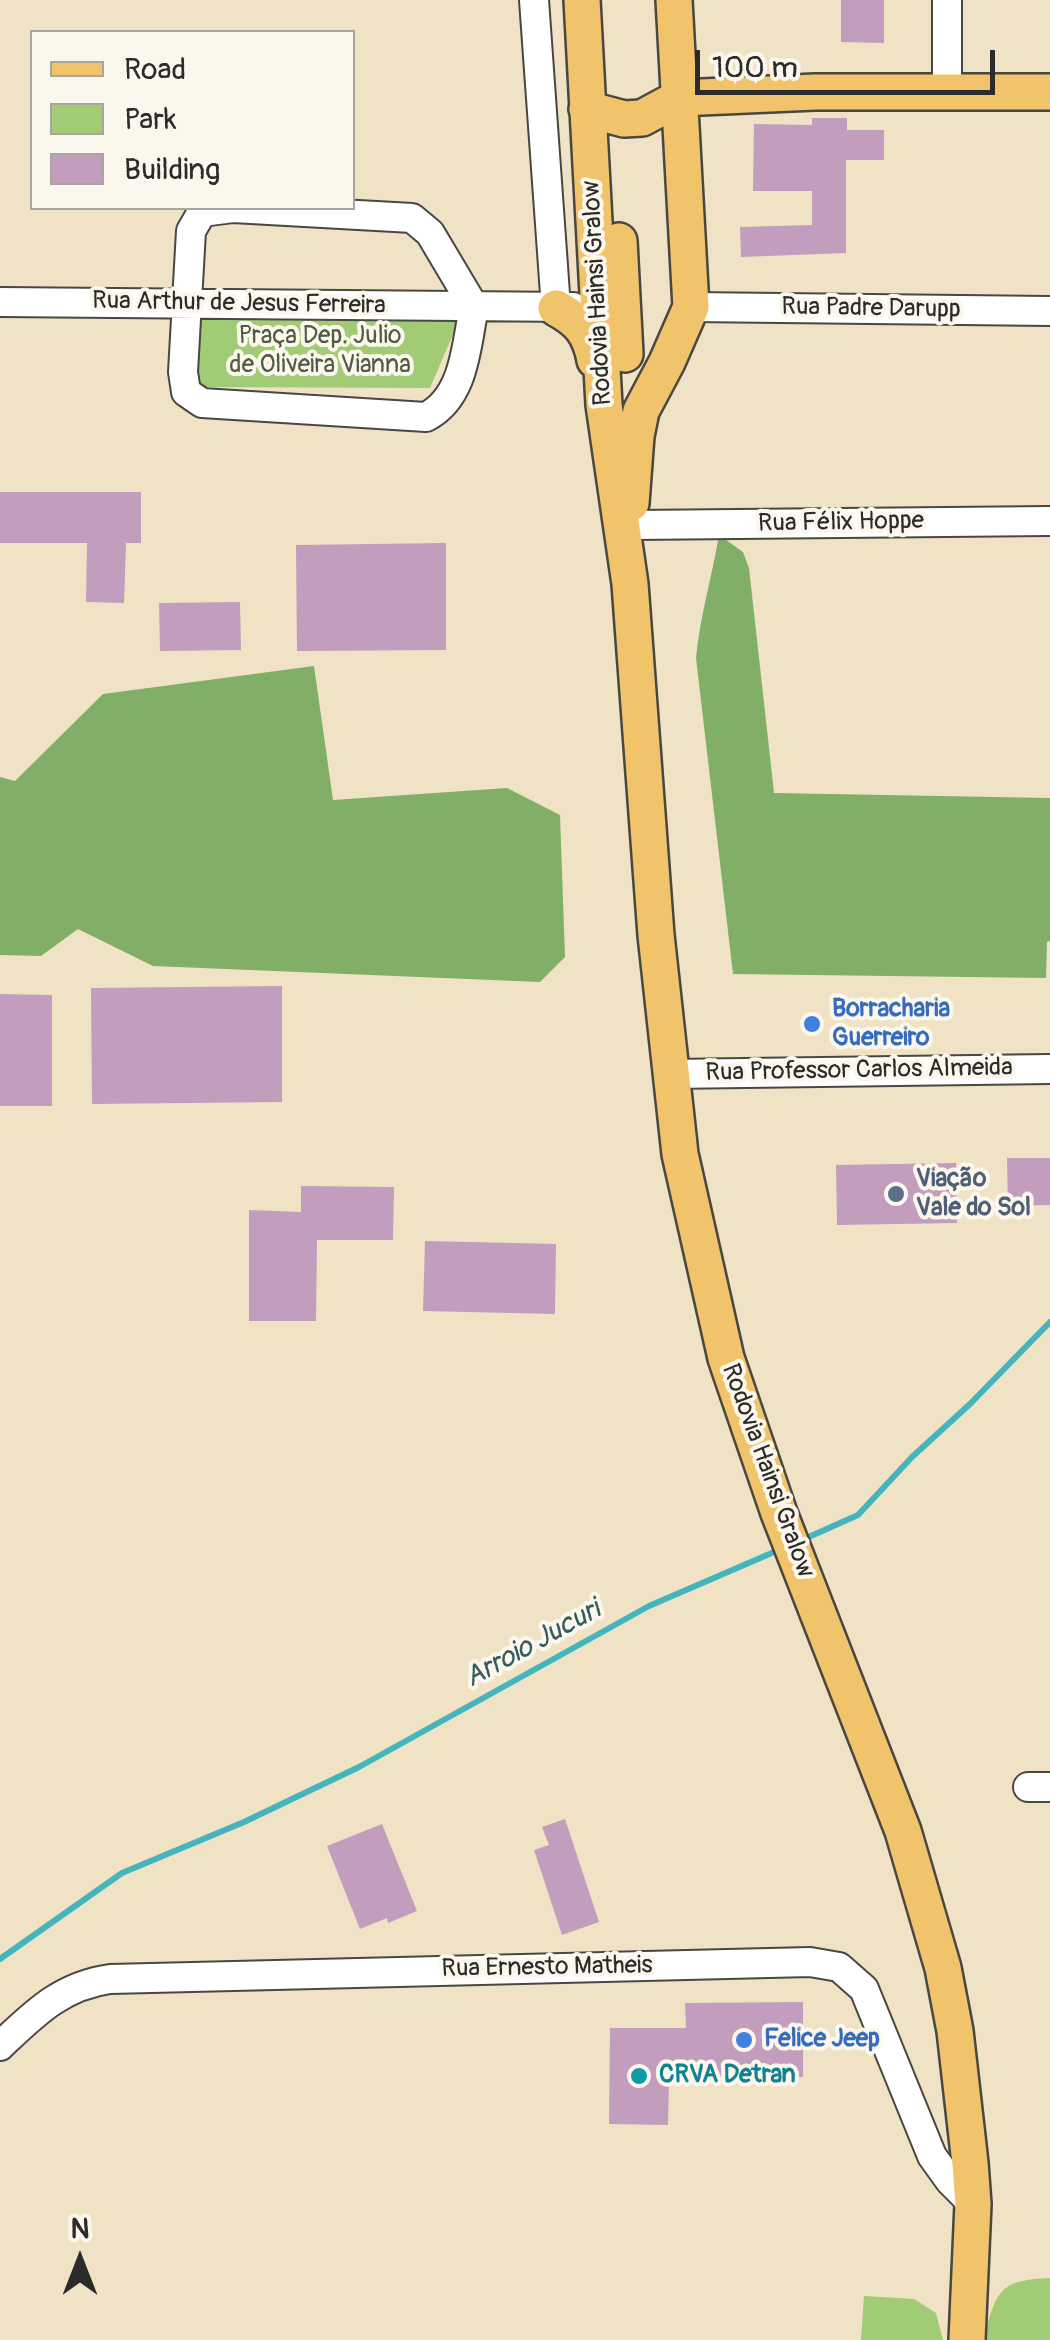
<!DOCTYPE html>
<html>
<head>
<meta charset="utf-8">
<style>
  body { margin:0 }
  #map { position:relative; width:1050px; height:2340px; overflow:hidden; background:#f0e3c5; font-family:Pangolin,sans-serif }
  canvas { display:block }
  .legend { position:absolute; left:30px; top:30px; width:325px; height:180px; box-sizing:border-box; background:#fbf7ec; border:2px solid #a8a59f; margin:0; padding:12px 18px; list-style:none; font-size:30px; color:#2b2b2b }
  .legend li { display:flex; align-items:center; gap:20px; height:50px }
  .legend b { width:50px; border:2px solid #a8a59f }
  .north { position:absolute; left:30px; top:2210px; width:100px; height:100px; -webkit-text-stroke:8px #fbf7ec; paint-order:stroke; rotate:0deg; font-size:28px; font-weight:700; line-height:40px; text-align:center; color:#2b2b2b }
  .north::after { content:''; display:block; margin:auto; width:35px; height:45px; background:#2b2b2b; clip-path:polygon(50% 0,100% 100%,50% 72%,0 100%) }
  .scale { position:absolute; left:695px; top:50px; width:300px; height:45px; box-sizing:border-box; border:5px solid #2b2b2b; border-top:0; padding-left:12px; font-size:30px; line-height:35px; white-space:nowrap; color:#2b2b2b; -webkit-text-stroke:8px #fbf7ec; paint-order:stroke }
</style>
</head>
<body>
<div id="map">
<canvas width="1050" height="2340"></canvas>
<ul class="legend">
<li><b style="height:12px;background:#f1c36a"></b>Road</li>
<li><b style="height:28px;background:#a2cb76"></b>Park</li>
<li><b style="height:28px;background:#c29dbd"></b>Building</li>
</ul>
<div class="north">N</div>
<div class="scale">100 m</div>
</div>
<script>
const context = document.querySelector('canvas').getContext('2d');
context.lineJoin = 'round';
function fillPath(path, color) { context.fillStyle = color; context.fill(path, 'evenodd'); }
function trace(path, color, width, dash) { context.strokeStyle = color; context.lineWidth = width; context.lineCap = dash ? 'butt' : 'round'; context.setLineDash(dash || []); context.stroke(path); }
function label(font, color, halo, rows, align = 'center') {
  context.font = font + ' Pangolin,sans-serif'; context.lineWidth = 8; context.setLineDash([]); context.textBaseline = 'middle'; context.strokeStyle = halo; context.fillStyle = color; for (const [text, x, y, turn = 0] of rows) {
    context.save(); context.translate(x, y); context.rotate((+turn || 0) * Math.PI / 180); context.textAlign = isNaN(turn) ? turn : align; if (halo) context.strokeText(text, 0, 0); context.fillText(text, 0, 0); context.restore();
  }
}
fillPath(new Path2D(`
  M193 314 461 316 430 388 195 387Z
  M1050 2278V2340H983C997 2293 996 2280 1050 2278Z
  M864 2296 914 2299 936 2313 943 2340H861Z`), '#a2cb76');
fillPath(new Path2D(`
  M719 535 743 552 749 568 774 793 1050 798V941L1047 942 1046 978 733 974 696 658C700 616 712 577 719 535Z
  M314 666 333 800 507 788 560 815 565 957 540 982 153 966 78 929 41 956 0 955V777L15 781 103 694Z`), '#81af67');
trace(new Path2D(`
  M802 1540 858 1515 912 1457 970 1404 1050 1322
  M0 1959 122 1873 244 1822 359 1767 649 1606 781 1549`), '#44b4bd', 6);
fillPath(new Path2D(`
  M841 0H884V43L841 42Z
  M812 118H847V130H884V160H846V253L741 257 740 227 812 225V191H753L754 124 812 125Z
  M0 492H141V543H126L124 603 86 602 87 543H0Z
  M446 543V650L297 651 296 545Z
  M240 602 241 650 160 651 159 603Z
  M282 986V1102L92 1104 91 988Z
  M0 994 52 995V1106H0Z
  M1007 1158H1050V1205L1008 1206Z
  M956 1163 957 1223 837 1225 836 1165Z
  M301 1186 394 1187 393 1240H317L316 1321H249V1210L301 1212Z
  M425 1241 556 1244 555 1314 423 1311Z
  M565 1819 599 1922 562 1935 534 1850 549 1845 542 1827Z
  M382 1824 417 1911 388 1923 387 1918 360 1929 327 1846Z
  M803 2002V2077L669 2079 668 2125 609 2124 610 2028H686L685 2003Z`), '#c29dbd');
const minor = new Path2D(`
  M534 0 556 308
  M947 0V90
  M233 208 412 218 430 233 474 307C466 346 465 397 426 417L202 403 186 392 183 372 191 231 202 212Z
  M0 302 573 307
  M691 307 1050 311
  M633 525 1050 521
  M669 1074 1050 1069
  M1028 1787H1050
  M0 2046C35 2013 61 1986 110 1979L810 1962 839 1967 864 1989 932 2156 950 2181 973 2204`);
const major = new Path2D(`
  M582 0 604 405 630 584 656 935 680 1154 726 1358 779 1513 903 1831 943 1968 955 2031 970 2163 973 2204 967 2340
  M587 109 624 119 642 118 679 98 815 92H1050
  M619 241 625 354
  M556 308C580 321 590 333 595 360
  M631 503 636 436 641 411 667 362 691 307 674 0`);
trace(minor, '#494742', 32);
trace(major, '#494742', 40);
trace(minor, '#fff', 28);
trace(major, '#f1c36a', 35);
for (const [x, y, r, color] of [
  [812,1024,10,"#3f7fe0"],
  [896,1194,10,"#5c6f8a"],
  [744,2040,10,"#3f7fe0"],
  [639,2076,10,"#0f9aa8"]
]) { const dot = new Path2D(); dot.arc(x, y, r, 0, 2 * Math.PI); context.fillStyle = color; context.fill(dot); trace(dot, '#fbf7ec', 4); }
label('25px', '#2b2b2b', '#fbf7ec', [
  ["Rodovia Hainsi Gralow",598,293,-93],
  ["Rua Arthur de Jesus Ferreira",239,304,1],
  ["Rua Padre Darupp",871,309,1],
  ["Rua Félix Hoppe",841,523,-1],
  ["Rua Professor Carlos Almeida",859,1071,-1],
  ["Rodovia Hainsi Gralow",767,1471,70],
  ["Rua Ernesto Matheis",547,1968,-1]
]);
label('25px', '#4f5b42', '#fbf7ec', [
  ["Praça Dep. Julio",320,337],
  ["de Oliveira Vianna",320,366]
]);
label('bold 25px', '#366cbe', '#fbf7ec', [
  ["Borracharia",832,1010],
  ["Guerreiro",832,1039],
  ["Felice Jeep",764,2040]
], 'left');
label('bold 25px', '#4e5e75', '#fbf7ec', [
  ["Viação",916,1180],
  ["Vale do Sol",916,1209]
], 'left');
label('bold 25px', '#0d838f', '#fbf7ec', [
  ["CRVA Detran",659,2076]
], 'left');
label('italic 28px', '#345b5e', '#fbf7ec', [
  ["Arroio Jucuri",533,1645,-29]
]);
</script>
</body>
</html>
